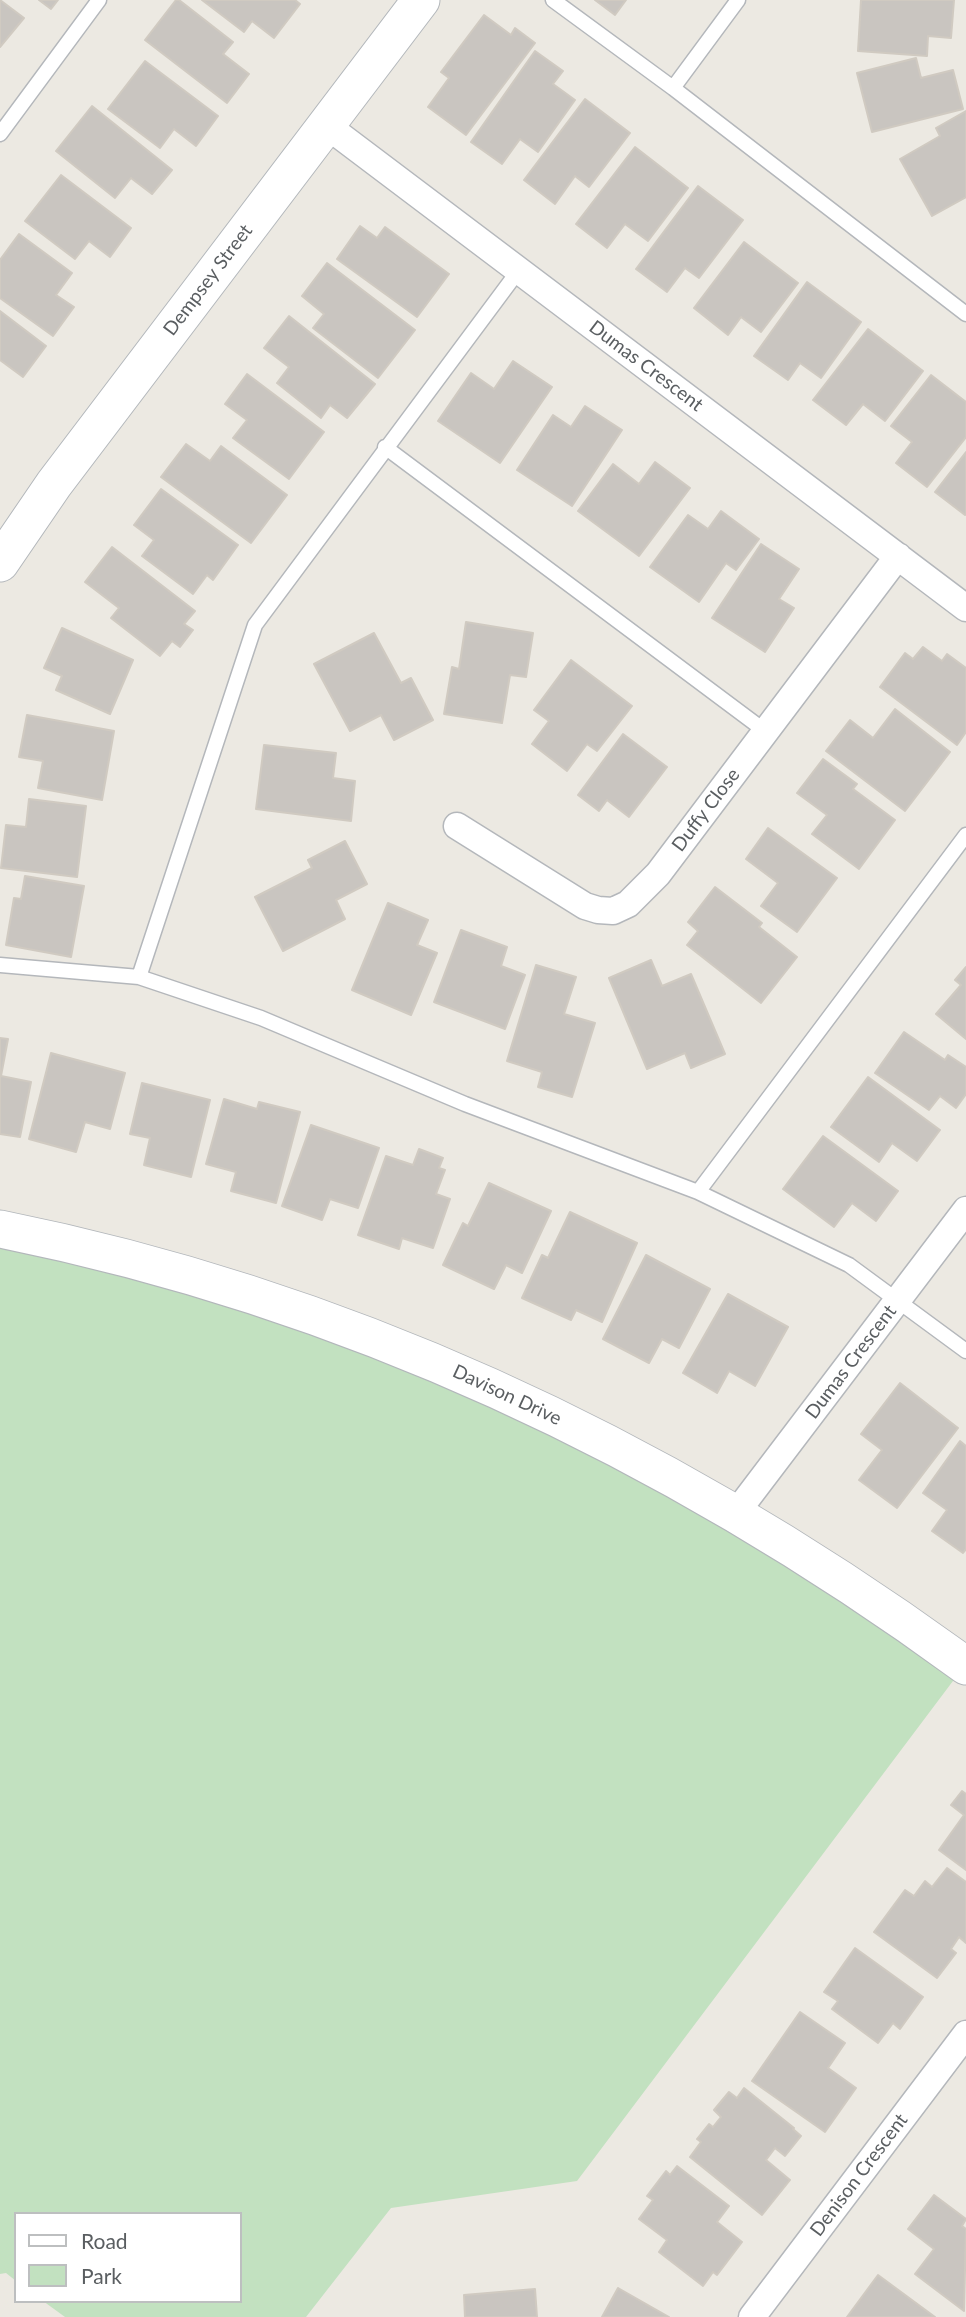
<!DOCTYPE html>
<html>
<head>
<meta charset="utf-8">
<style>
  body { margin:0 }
  #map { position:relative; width:966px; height:2317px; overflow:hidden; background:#ece9e2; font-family:Lato,sans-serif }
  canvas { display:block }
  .legend { position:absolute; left:14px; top:2212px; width:228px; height:91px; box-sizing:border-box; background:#fff; border:2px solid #bdbfc0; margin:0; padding:9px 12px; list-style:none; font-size:21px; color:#5a5e61 }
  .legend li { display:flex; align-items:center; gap:14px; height:35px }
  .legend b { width:35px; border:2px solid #bdbfc0 }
</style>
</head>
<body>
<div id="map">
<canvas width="966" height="2317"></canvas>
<ul class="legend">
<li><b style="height:9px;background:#fff"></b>Road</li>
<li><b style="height:19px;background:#c2e1c0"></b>Park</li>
</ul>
</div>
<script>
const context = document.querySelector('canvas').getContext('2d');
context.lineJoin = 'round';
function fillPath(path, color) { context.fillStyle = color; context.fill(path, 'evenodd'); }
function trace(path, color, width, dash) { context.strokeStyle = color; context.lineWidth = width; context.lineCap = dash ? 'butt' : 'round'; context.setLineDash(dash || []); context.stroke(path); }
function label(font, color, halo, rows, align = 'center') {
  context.font = font + ' Lato,sans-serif'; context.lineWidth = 5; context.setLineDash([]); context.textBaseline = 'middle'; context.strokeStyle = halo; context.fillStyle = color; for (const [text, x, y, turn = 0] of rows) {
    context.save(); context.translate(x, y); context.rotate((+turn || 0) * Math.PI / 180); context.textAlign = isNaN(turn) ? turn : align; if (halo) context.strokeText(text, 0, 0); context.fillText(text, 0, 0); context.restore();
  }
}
fillPath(new Path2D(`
  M0 1229 463 1373 965 1665 577 2181 391 2208 306 2317H65L43 2301H240V2214H16V2281L6 2273 0 2274Z`), '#c2e1c0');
const building = new Path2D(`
  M0 0 24 18 0 47Z
  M39 0H58L51 9Z
  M176 0H179L233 42 223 54 249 74 227 103 145 40Z
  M202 0H295L300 4 274 38 252 21 244 32Z
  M595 0H626L615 15Z
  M861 0H954L951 38 928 36 927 56 858 51Z
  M484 15 511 35 515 28 535 43 466 135 428 107 449 78 441 72Z
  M535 51 563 71 553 84 575 100 538 152 520 139 502 164 471 142Z
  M916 58 921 78 953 70 963 109 872 132 857 73Z
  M145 61 218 116 196 146 174 129 160 148 108 109Z
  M585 99 630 133 589 187 575 176 555 204 524 180Z
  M92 106 172 170 152 194 131 178 115 198 56 151Z
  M966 111V197L932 216 900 159 940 136 936 128Z
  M635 147 688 188 648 241 625 224 607 248 576 224Z
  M61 175 131 228 110 257 89 241 75 259 25 221Z
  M698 186 743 220 699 278 685 268 667 292 636 269Z
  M360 226 377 238 385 227 449 274 417 317 337 259Z
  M19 234 72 273 56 295 74 307 53 336 0 298V260Z
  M744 242 798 283 761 332 741 317 728 335 694 308Z
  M327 263 415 330 378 378 313 328 324 314 302 296Z
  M807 282 861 322 821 378 800 363 788 380 754 356Z
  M0 311 46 346 23 377 0 360Z
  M289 316 375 384 347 418 330 405 321 418 277 383 289 367 264 348Z
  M868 329 923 371 885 421 863 404 846 425 813 400Z
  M513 361 552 387 500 463 438 421 471 373 494 389Z
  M247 374 324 432 289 479 233 438 247 420 225 404Z
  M931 375 966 402V437L927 487 896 463 912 442 891 426Z
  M585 406 622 430 572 506 517 470 553 415 571 427Z
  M186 444 210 461 221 446 287 495 251 543 161 477Z
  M966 452V514L965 515 935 492Z
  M655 462 690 488 639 556 578 511 613 464 639 484Z
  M161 489 238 545 213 580 207 575 193 594 142 556 154 540 134 525Z
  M721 511 759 539 736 570 726 563 699 602 650 567 688 515 708 529Z
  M761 544 799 569 779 599 794 608 765 652 712 618Z
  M112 547 195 611 184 624 193 630 180 647 172 641 160 656 111 618 119 608 85 582Z
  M466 622 533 633 526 677 510 675 502 723 444 714 452 667 459 669Z
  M62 628 133 660 110 714 56 690 62 676 44 668Z
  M374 633 401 683 411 678 433 720 394 740 381 715 350 731 314 664Z
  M923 647 942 661 947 654 966 668V732L957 745 880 687 905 653 913 659Z
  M571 660 632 706 597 751 587 744 567 771 532 744 549 721 534 710Z
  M895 709 950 752 905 811 826 751 850 720 873 738Z
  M27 715 114 731 102 800 38 788 43 761 19 757Z
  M623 734 667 767 629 817 607 800 599 811 578 795Z
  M264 745 336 753 333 778 355 781 351 821 256 809Z
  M823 759 857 784 853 789 895 820 859 869 812 834 827 815 797 793Z
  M29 799 86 806 77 877 1 868 6 825 26 827Z
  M768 828 837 878 797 932 761 906 778 883 746 859Z
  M345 841 367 884 336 900 345 919 283 951 255 897 312 868 308 860Z
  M25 876 84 886 71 957 6 945 14 898 21 899Z
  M715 887 762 923 759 927 797 957 761 1003 687 945 698 931 688 922Z
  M388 903 428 920 417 945 437 953 411 1015 352 990Z
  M461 930 507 947 501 966 525 975 505 1029 434 1002Z
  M651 960 662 986 691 974 725 1054 691 1068 685 1053 647 1069 609 978Z
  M536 965 576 977 564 1014 595 1023 572 1097 538 1087 542 1072 507 1061Z
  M966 967V1039L936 1014 961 985 955 980Z
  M904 1032 945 1060 948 1055 966 1067V1094L956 1108 940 1096 929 1110 875 1073Z
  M0 1038 8 1039 1 1076 31 1082 20 1137 0 1134Z
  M51 1053 125 1073 110 1129 85 1122 76 1152 29 1139Z
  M868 1077 940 1130 917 1161 892 1143 879 1162 831 1127Z
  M142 1083 210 1100 191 1177 144 1165 150 1138 130 1134Z
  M224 1099 257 1109 259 1102 300 1112 276 1203 231 1191 236 1172 206 1164Z
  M311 1125 379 1148 358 1208 330 1199 322 1220 282 1206Z
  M823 1136 898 1191 876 1221 852 1203 834 1227 783 1189Z
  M419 1149 443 1158 439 1168 445 1170 436 1194 450 1199 433 1248 402 1238 399 1249 358 1235 386 1156 413 1165Z
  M489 1183 551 1211 522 1273 506 1265 494 1289 443 1265 463 1223 468 1226Z
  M570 1212 637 1243 602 1322 576 1310 571 1320 522 1298 542 1255 548 1258Z
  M646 1255 710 1289 679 1348 662 1339 649 1363 603 1339Z
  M728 1294 788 1327 755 1386 729 1371 717 1393 683 1373Z
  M900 1383 958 1428 897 1508 859 1480 882 1450 861 1434Z
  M960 1441 966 1446V1549L963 1553 932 1531 947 1510 923 1493Z
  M962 1791 966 1794V1870L939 1850 964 1815 951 1805Z
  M947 1868 966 1882V1943L959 1937 951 1949 956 1953 937 1978 874 1932 905 1890 914 1896 925 1881 932 1887Z
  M855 1948 923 1997 900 2029 893 2023 878 2043 832 2009 838 2001 824 1992Z
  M800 2012 845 2043 828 2068 856 2088 825 2132 752 2081Z
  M744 2088 794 2128 793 2129 801 2136 785 2156 775 2148 766 2160 790 2180 762 2215 690 2157 701 2142 697 2139 709 2124 713 2127 721 2117 714 2110 729 2092 737 2098Z
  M677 2166 729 2206 717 2222 742 2242 717 2275 713 2272 703 2286 659 2252 667 2240 639 2219 653 2200 647 2196 666 2171 670 2175Z
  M934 2195 966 2219 962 2226 966 2229 964 2311 915 2274 934 2249 908 2229Z
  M878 2275 935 2317H847Z
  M618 2288 669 2317H602Z
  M535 2289 537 2317H465L464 2295Z`);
fillPath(building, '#c9c5c0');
trace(building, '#d0cac1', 2);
const lane = new Path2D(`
  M553 0 673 88 966 314
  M673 88 738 0
  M0 134 99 0
  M385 447 765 731
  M0 965 139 977 261 1018 465 1104 698 1192 849 1265 966 1351
  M139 977 255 625 519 270
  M698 1192 966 835`);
const street = new Path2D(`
  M326 125 966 608
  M457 826 585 906 598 910 613 911 628 904 658 874 898 556
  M736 1513 966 1210
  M752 2317 966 2034`);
const secondary = new Path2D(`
  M0 563 54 484 421 0
  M0 1229C353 1300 676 1454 966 1666`);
trace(lane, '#b4b7bb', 17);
trace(street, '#b4b7bb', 29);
trace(secondary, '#b3b7bb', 39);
trace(lane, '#fff', 14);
trace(street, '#fff', 26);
trace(secondary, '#fff', 37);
label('19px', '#5a5e61', '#fff', [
  ["Dempsey Street",208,280,-53],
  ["Dumas Crescent",646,366,37],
  ["Duffy Close",706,810,-53],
  ["Dumas Crescent",851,1362,-53],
  ["Davison Drive",507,1395,25],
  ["Denison Crescent",859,2175,-53]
]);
</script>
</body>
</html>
